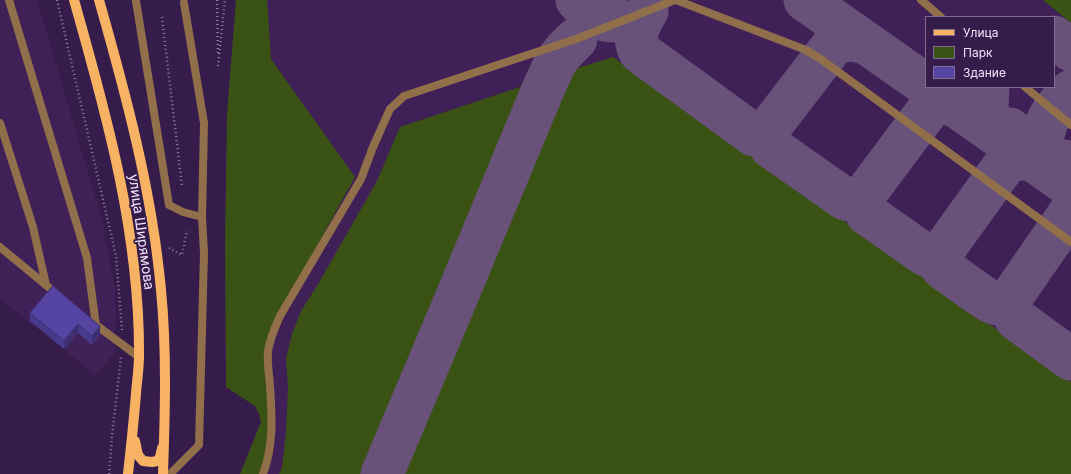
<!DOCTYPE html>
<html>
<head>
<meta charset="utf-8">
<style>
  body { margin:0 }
  #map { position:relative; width:1071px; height:474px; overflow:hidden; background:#361c4b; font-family:Inter,sans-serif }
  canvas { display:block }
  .legend { position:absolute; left:925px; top:16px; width:130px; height:72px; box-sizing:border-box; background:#361c4b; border:1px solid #816c92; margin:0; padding:5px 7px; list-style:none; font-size:12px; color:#f1e5fd }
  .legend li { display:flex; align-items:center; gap:8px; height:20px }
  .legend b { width:20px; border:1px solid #816c92 }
</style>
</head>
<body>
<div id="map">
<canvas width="1071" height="474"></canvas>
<ul class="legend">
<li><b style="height:5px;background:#f8b263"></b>Улица</li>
<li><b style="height:11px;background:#3b5215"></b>Парк</li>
<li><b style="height:11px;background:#5644a3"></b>Здание</li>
</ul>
</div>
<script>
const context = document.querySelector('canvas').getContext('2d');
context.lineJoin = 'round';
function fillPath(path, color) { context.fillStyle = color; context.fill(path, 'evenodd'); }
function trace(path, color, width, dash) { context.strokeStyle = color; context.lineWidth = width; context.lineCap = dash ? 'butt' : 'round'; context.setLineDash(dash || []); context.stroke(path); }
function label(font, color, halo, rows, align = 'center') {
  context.font = font + ' Inter,sans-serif'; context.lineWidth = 3.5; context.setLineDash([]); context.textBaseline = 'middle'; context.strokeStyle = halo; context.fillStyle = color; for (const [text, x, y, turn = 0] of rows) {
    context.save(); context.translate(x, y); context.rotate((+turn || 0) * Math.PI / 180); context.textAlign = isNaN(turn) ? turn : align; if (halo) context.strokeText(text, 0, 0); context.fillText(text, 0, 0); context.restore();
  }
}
fillPath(new Path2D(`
  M0 0H37L102 220 115 290 116 351 94 376 64 349 0 299Z
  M236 0H1071V474H240L261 421 259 414 255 406 226 387 225 243 227 114ZM926 17H1054V87H926Z`), '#402157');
fillPath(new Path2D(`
  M236 0H267L271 59 355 177 276 320 270 333 268 449 261 474H240L261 422 259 414 255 406 226 387 225 243 227 114Z
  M1043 0H1071V23Z
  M613 57 1071 382V474H405L565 72Z
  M523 86 362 474H279L282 468 286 432 288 387 286 359 292 334 301 311 317 286 377 181 400 127Z`), '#3b5215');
trace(new Path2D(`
  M577 0C590 15 599 22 620 21
  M805 0 926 85
  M647 11C639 24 632 37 640 52L754 135H760L767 131
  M1054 37 1071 50
  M988 87C987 102 986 116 992 131L1010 129
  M933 90 1071 187
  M1064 161 1037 163C1041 145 1043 124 1054 110 1059 103 1065 97 1071 91
  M863 197 850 200 845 199 771 147C767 141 767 137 767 131L833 45C845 39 855 39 867 44
  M1071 211 1013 295 1010 307 1016 319 1071 359
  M939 255 931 257 924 254 867 214 862 202 863 197 928 110C939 101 945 102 957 107
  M1013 295C1008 300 1003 304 997 304 990 304 953 275 945 270L941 266 937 259 1006 163C1016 159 1022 158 1032 160
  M382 474 453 306 544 87 556 61 565 50 576 39`), '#68527a', 43);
trace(new Path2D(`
  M57 0 116 256 122 330
  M217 0 218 56
  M162 17 182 186
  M218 66 225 0
  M169 248 182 255 187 230
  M109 474 112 436 121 357`), '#907da1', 2.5, [1, 3]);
trace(new Path2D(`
  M9 0 87 258 96 326
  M676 0 806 50 822 60 1071 242
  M921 0 941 17
  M136 1 169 205 183 212 202 217 204 123 184 3
  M1025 87 1071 125
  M0 123 33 227 46 285
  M0 247 58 295
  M92 322 139 357
  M170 474 199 445 204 253 202 217
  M263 474C274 445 272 416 270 385 269 374 267 363 268 351 270 339 275 327 280 316L361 179 373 147 390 109 404 96 576 39 675 0`), '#916f4b', 8);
trace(new Path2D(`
  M74 0C107 116 140 235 139 356 139 368 137 381 136 393 134 420 131 447 128 474
  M99 0C126 95 152 191 161 290 167 351 165 413 163 474
  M135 441 138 455 143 461 152 462 157 461 160 457 162 448`), '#f8b263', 10);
fillPath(new Path2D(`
  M53 286 100 335 92 345 78 333 64 349 30 321V313Z`), '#4a3a8c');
fillPath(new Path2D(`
  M78 324V333L64 349V341Z
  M100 326V335L92 345V336Z`), '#3c3072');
const building = new Path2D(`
  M53 286 100 326 92 336 78 324 64 341 30 313Z`);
fillPath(building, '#5644a3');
trace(building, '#3c3072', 1);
label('14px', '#f1e5fd', '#361c4b', [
  ["улица Ширямова",141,232,82]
]);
</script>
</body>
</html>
